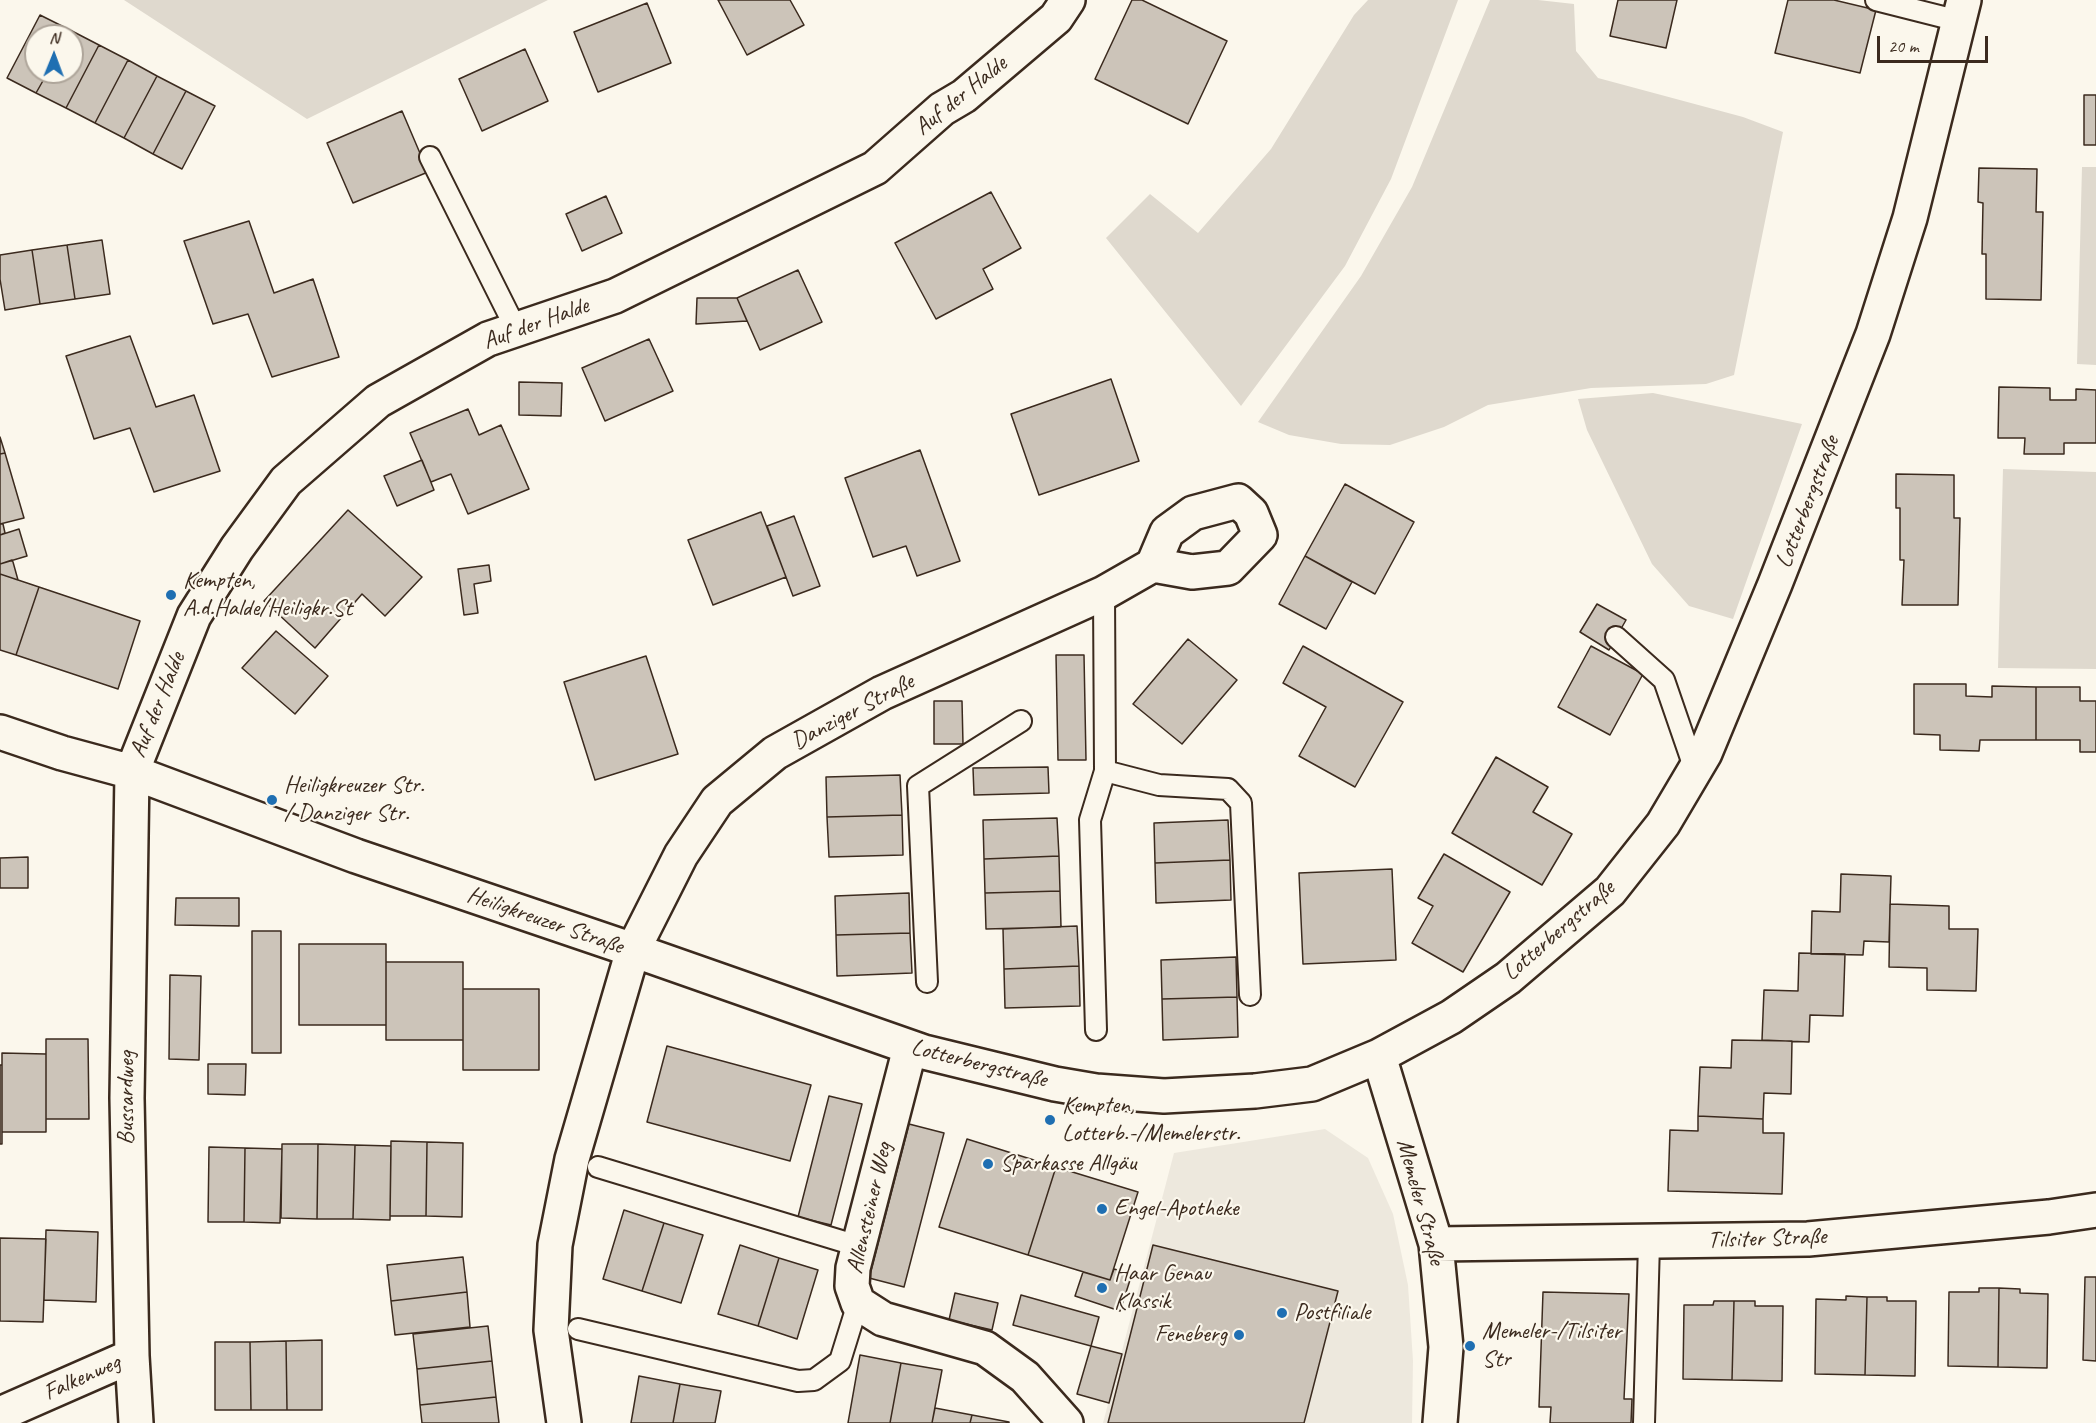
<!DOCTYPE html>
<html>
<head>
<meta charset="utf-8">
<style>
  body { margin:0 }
  #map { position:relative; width:2096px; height:1423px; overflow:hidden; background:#fbf7ec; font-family:Caveat,sans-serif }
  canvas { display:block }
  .north { position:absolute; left:24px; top:24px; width:60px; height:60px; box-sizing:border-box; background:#fbf7ec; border:2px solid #aea59a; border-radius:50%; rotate:1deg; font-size:16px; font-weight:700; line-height:24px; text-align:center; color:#3b2a1e }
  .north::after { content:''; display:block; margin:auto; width:21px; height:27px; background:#1f6fb2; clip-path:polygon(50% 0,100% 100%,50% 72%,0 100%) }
  .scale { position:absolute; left:1877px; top:36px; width:111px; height:27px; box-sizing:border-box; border:3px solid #3b2a1e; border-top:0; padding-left:8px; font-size:18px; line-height:21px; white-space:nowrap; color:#3b2a1e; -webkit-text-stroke:4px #fbf7ec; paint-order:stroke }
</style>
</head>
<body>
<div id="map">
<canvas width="2096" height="1423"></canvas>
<div class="north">N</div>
<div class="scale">20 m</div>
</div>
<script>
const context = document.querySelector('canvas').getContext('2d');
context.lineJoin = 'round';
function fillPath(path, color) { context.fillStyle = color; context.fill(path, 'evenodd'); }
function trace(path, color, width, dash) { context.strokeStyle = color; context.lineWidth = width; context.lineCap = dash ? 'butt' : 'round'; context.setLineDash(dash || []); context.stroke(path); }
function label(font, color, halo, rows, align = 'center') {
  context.font = font + ' Caveat,sans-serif'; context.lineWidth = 4.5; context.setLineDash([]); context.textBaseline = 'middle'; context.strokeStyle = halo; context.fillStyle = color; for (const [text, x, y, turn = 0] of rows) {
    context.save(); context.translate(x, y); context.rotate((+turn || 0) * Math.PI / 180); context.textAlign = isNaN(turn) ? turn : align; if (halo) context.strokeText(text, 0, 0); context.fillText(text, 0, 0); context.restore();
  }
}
fillPath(new Path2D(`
  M1325 1129 1368 1158 1393 1214 1408 1285 1413 1361 1412 1423H1103L1174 1153Z`), '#ede8dd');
fillPath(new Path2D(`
  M124 0H548L307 119Z
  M1368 0H1458L1391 179 1345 266 1241 406 1106 238 1150 194 1198 233 1271 149 1354 15Z
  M1490 0H1538L1574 4 1576 51 1598 78 1743 117 1783 132 1734 375 1706 384 1591 388 1488 405 1444 427 1390 445 1341 444 1289 435 1258 422 1361 276 1412 187Z
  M2082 167H2096V365L2077 364Z
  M1653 393 1802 424 1733 619 1689 606 1652 564 1587 430 1578 399Z
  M2003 469 2096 472V669L1998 668Z`), '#dfd9ce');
const building = new Path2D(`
  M718 0H790L804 25 747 55Z
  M1132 0H1142L1227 41 1188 124 1095 79Z
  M1618 0H1677L1666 48 1610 36Z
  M1788 0H1834L1876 10 1860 73 1775 53Z
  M647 3 671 63 598 92 574 32Z
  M40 15 70 30 67 36H36V72H48L36 93 7 78Z
  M70 30 99 45 66 108 36 93 48 72H72V36H67Z
  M99 45 128 60 95 123 66 108Z
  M525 49 548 101 482 131 459 79Z
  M128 60 157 76 124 138 95 123Z
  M157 76 186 91 153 154 124 138Z
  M186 91 215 106 182 169 153 154Z
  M2084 95H2096V145H2084Z
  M402 111 428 172 353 203 327 143Z
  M1979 168 2037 169 2036 212H2043L2041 300 1986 299V254H1982L1983 203 1978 202Z
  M991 192 1021 248 983 269 993 289 936 319 895 243Z
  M606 196 622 233 582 251 566 214Z
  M249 221 274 293 313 279 339 357 272 377 248 314 213 324 184 241Z
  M102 240 110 294 75 299 67 245Z
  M67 245 75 299 40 304 32 250Z
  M32 250 40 304 5 310 0 279V255Z
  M798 270 822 322 760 350 737 298Z
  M697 298H737L747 321 696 324Z
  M130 336 156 407 194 395 220 471 154 492 130 428 94 439 66 356Z
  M649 339 673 391 605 421 582 368Z
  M1111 379 1139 461 1039 495 1011 414Z
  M519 382 562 383 561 416 519 415Z
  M1999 387 2050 388V400H2076V389L2096 390V443H2064V454H2024L2025 438H1998Z
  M468 409 479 435 501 425 529 489 468 514 451 474 431 482 410 433Z
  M0 437 5 453 0 454Z
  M920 450 960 561 917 576 906 546 873 557 845 478Z
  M5 453 24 518 0 524V454Z
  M422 460 434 490 397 506 384 476Z
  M1896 474 1954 475V518H1960L1958 605H1902L1904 560H1900V508H1896Z
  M1345 484 1414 522 1375 594 1305 556Z
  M348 510 422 577 385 616 362 594 315 648 264 601Z
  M761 512 786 577 713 605 688 540Z
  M794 516 820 586 793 596 767 526Z
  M0 524H3L5 533 0 535Z
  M19 529 27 556 0 564V535Z
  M1305 556 1352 582 1326 629 1279 604Z
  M12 560 13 562 18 580 0 574V564Z
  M489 565 491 581 474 584 478 613 464 615 458 569Z
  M0 574 39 587 16 655 0 650Z
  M39 587 140 621 118 689 16 655Z
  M1597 604 1626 620 1609 650 1580 632Z
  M276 631 328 676 295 714 242 668Z
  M1188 639 1237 680 1182 744 1133 704Z
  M1303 646 1403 702 1355 787 1299 756 1326 707 1283 683Z
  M1591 646 1643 674 1610 735 1558 707Z
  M1056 655H1084L1086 760H1058Z
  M646 656 678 754 595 780 564 682Z
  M1914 684H1966V696L1992 697V686L2036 687V740H1980L1979 751 1940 750V735L1914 734Z
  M2036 687H2080V701H2096V752H2080V740H2036Z
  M934 701H962L963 744H934Z
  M1496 757 1548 787 1533 812 1572 834 1542 885 1452 833Z
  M1048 767 1049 793 974 795 973 768Z
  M900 775 902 815 827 817 826 777Z
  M902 815 903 855 829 857 827 817Z
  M1057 818 1059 856 984 859 983 820Z
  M1228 820 1230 860 1155 863 1154 823Z
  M1444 854 1510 892 1463 972 1412 943 1433 906 1418 898Z
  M1059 856 1060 891 985 893 984 859Z
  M28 857V888H0V858Z
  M1230 860 1231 900 1156 903 1155 863Z
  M1392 869 1396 960 1303 964 1299 873Z
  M1841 874 1891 876 1889 942 1864 941 1863 955 1811 954 1812 911 1840 912Z
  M1060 891 1061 927 986 929 985 893Z
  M909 893 910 933 836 935 835 896Z
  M176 898H239V926L175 925Z
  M1890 904 1949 906V929H1978L1976 991 1927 990V968L1889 967Z
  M1077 926 1079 966 1004 969 1003 929Z
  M252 931H281V1053H252Z
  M910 933 912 973 837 976 836 935Z
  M299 944H386V1025H299Z
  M1799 953 1845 954 1843 1016 1810 1015 1809 1042 1762 1040 1764 990 1798 991Z
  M1236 957 1237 997 1162 999 1161 960Z
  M386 962H463V1040H386Z
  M1079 966 1080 1006 1005 1008 1004 969Z
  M170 975 201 976 199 1060 169 1059Z
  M463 989H539V1070H463Z
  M1237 997 1238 1037 1163 1040 1162 999Z
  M46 1039H88L89 1119H46Z
  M1732 1040 1792 1041 1791 1094 1764 1093 1763 1119 1698 1116 1700 1067 1731 1068Z
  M667 1046 811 1085 790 1161 647 1122Z
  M2 1053 46 1054V1132H2Z
  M208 1064H246L245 1095 208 1094Z
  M0 1065H2V1144H0Z
  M829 1096 862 1104 831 1225 798 1217Z
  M1698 1116 1763 1119V1133H1784L1782 1194 1668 1191 1670 1130 1698 1131Z
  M909 1124 944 1133 904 1287 869 1278Z
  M967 1139 1056 1167 1028 1255 939 1227Z
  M391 1141 427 1142 426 1216H390Z
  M427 1142 463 1143 462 1217 426 1216Z
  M282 1144H318L317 1219 281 1218Z
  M318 1144 355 1145 353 1219H317Z
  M355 1145 391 1146 390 1220 353 1219Z
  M209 1147 245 1148 244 1222H208Z
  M245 1148 282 1149 280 1223 244 1222Z
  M1056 1167 1138 1192 1110 1280 1028 1255Z
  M624 1210 664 1223 642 1291 603 1279Z
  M664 1223 703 1235 681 1303 642 1291Z
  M46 1230 98 1232 96 1302 44 1300Z
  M0 1238 46 1239 43 1322 0 1321Z
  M740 1245 779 1258 758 1326 718 1314Z
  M1153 1245 1338 1291 1304 1423H1108Z
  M463 1257 467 1292 391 1301 387 1265Z
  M779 1258 818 1270 797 1339 758 1326Z
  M1114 1269 1132 1274 1120 1311 1075 1296 1083 1272 1110 1280Z
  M2085 1277H2096V1361L2083 1360Z
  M1979 1288H1999L1998 1367 1948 1366 1949 1292H1979Z
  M1999 1288 2020 1289V1293L2048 1294 2047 1368 1998 1367Z
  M467 1292 470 1327 395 1335 391 1301Z
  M1543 1292 1629 1294 1624 1399H1632L1631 1423H1550L1551 1407H1539Z
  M955 1293 998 1303 992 1330 949 1320Z
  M1021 1295 1099 1317 1091 1346 1013 1325Z
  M1846 1296 1867 1297 1865 1375 1815 1374 1816 1299 1846 1300Z
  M1867 1297H1887V1301H1916L1915 1376 1865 1375Z
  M1714 1301H1734L1732 1380 1683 1379 1684 1305H1713Z
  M1734 1301H1755V1306H1783L1782 1381 1732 1380Z
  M488 1326 492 1361 417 1369 413 1334Z
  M322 1340V1410H287L286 1341Z
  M286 1341 287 1410H251L250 1342Z
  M215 1342H250L251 1410H215Z
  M1091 1346 1122 1354 1109 1403 1077 1394Z
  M860 1355 901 1363 890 1423H848Z
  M492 1361 496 1397 420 1405 417 1369Z
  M901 1363 942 1370 932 1423H890Z
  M639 1376 680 1384 673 1423H631Z
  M680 1384 721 1391 715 1423H673Z
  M496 1397 499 1423H422L420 1405Z
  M935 1408 972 1415 970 1423H932Z
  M972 1415 1009 1422V1423H970Z`);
fillPath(building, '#ccc4b9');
trace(building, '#3b2a1e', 1.5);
const lane = new Path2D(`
  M1876 0 1959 21
  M430 157 516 329
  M1616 637 1664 680 1695 770
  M1105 771 1159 785 1228 789 1241 803 1250 995
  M927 982 918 786 1021 721
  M1096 1030 1090 820 1105 771 1104 593
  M598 1167 858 1246
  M578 1329 798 1381 814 1380 840 1361 858 1303
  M1644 1423 1649 1243`);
const street = new Path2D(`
  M0 732 62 753 132 772 356 856 633 950 924 1052 1055 1084 1096 1091 1164 1096 1255 1091 1312 1084 1379 1056 1451 1017 1508 978 1610 891 1663 824 1705 753 1775 584 1873 334 1910 218 1964 0
  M910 1048 853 1268 852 1286 858 1303 883 1319 985 1348 1025 1377 1066 1423
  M1379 1056 1436 1244 1446 1347 1440 1423
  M1436 1244 1808 1239 2049 1217 2096 1210
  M0 1414 132 1356
  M136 1423 132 1356 127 1098 132 772 194 616 237 548 286 481 378 401 488 339 615 296 875 168 942 109 964 96 1056 18 1068 0
  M564 1423 551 1330 555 1245 572 1159 633 950 681 855 717 801 775 753 882 693 1104 593 1153 565 1192 572 1228 568 1260 535 1251 513 1238 501 1193 513 1167 532 1153 565`);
trace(lane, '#3b2a1e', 24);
trace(street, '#3b2a1e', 38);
trace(lane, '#fbf7ec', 20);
trace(street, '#fbf7ec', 33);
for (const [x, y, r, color] of [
  [171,595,6,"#1f6fb2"],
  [272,800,6,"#1f6fb2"],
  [1050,1120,6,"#1f6fb2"],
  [988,1164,6,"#1f6fb2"],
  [1102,1209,6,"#1f6fb2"],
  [1102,1288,6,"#1f6fb2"],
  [1282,1313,6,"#1f6fb2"],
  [1239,1335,6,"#1f6fb2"],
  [1470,1346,6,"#1f6fb2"]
]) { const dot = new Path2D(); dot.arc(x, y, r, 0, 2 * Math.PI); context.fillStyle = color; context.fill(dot); trace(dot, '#fbf7ec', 2); }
label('24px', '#3b2a1e', '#fbf7ec', [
  ["Auf der Halde",961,96,-39],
  ["Auf der Halde",536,324,-20],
  ["Lotterbergstraße",1808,502,-69],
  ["Auf der Halde",158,705,-68],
  ["Danziger Straße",853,712,-28],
  ["Heiligkreuzer Straße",545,921,19],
  ["Lotterbergstraße",1559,931,-41],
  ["Lotterbergstraße",979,1064,14],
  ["Bussardweg",127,1098,-90],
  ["Memeler Straße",1420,1202,75],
  ["Allensteiner Weg",870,1208,-77],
  ["Tilsiter Straße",1767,1239,-2],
  ["Falkenweg",82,1378,-24]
]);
label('24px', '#3b2a1e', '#fbf7ec', [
  ["Kempten,",183,581],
  ["A.d.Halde/Heiligkr.St",183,609],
  ["Heiligkreuzer Str.",284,786],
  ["/ Danziger Str.",284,814],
  ["Kempten,",1062,1106],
  ["Lotterb.-/Memelerstr.",1062,1134],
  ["Sparkasse Allgäu",1000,1164],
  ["Engel-Apotheke",1114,1209],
  ["Haar Genau",1114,1274],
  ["Klassik",1114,1302],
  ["Postfiliale",1294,1313],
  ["Memeler-/Tilsiter",1482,1332],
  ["Str",1482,1360],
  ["Feneberg",1227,1335,"right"]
], 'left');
</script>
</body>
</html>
